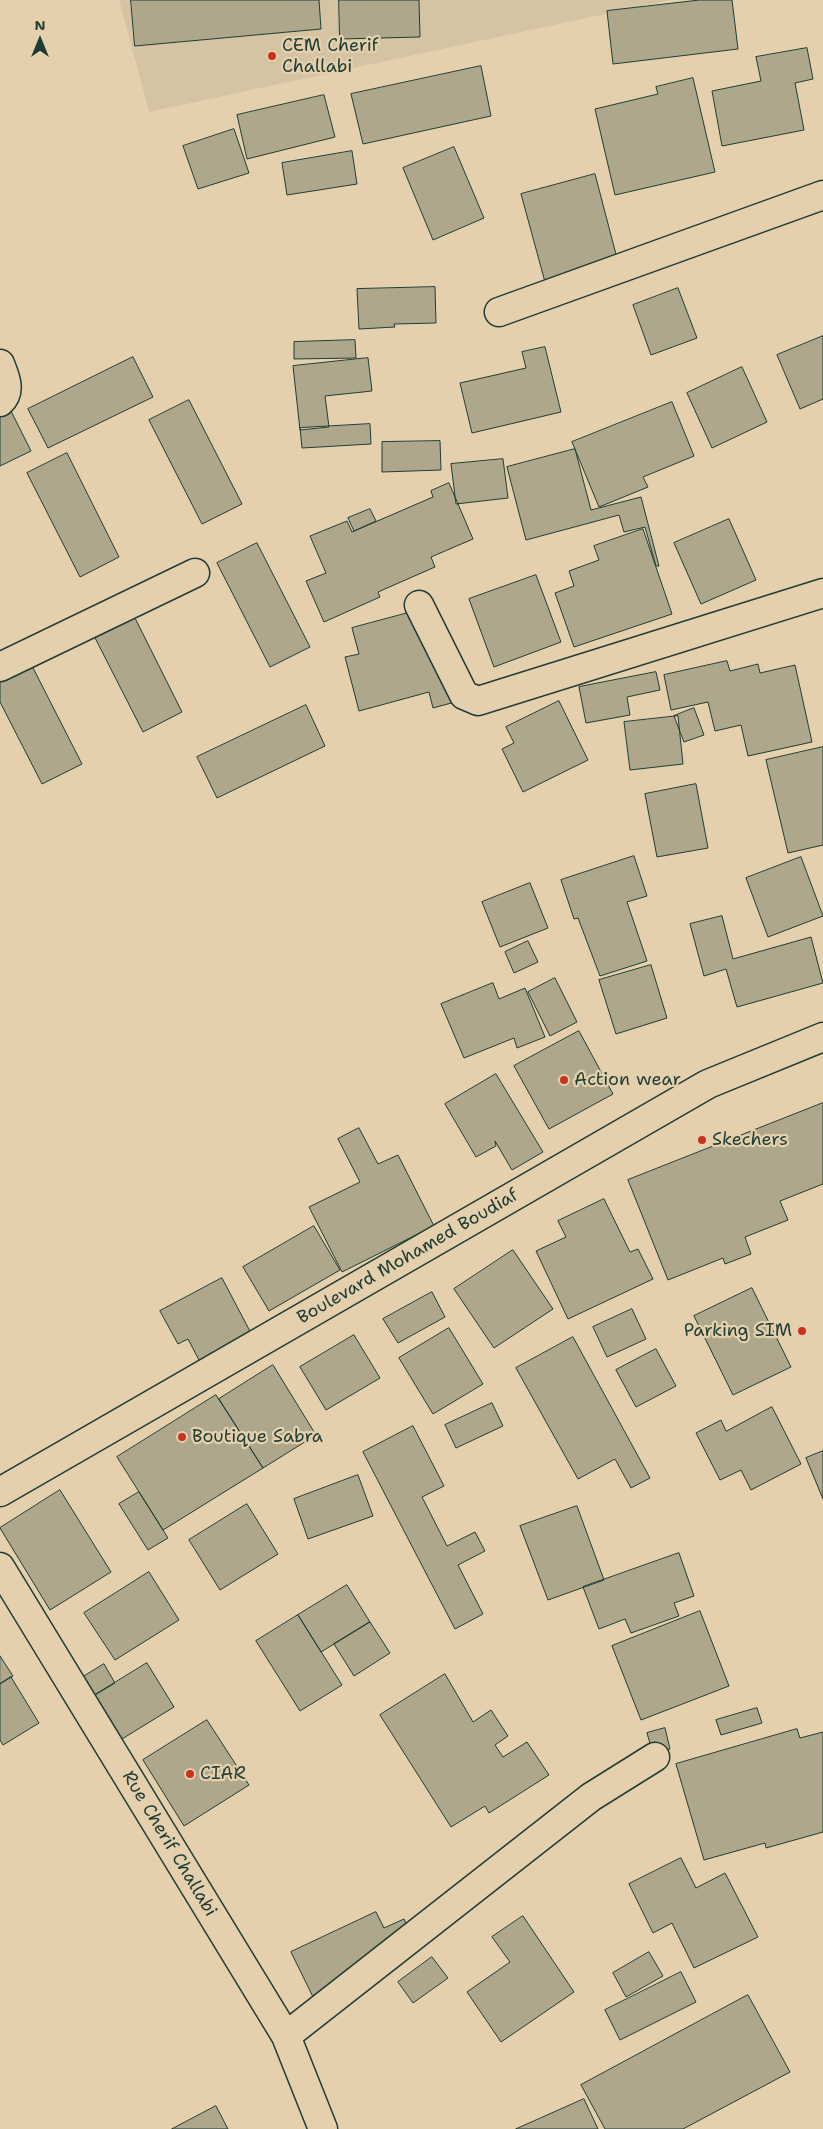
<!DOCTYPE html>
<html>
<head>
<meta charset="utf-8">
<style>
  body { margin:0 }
  #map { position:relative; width:823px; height:2129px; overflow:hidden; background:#e5d0ae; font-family:"Shantell Sans",sans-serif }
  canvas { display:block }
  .north { position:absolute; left:15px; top:15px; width:50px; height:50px; -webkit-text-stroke:4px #e5d0ae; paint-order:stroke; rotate:0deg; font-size:14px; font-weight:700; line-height:20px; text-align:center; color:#1f3d34 }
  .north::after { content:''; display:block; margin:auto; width:18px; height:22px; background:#1f3d34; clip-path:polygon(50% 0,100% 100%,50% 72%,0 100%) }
</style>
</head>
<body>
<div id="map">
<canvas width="823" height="2129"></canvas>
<div class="north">N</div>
</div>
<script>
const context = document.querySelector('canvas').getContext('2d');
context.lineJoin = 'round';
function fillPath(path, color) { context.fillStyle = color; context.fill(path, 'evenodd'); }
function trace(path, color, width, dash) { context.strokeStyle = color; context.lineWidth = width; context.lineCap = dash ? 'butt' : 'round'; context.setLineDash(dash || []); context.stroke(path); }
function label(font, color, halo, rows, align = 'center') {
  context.font = font + ' "Shantell Sans",sans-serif'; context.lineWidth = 4.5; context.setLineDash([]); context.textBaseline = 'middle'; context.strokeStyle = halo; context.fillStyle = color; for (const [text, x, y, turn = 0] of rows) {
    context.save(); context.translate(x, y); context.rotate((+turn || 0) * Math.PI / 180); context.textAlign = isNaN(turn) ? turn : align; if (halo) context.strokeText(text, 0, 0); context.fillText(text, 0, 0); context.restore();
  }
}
fillPath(new Path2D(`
  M119 0H670L149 112Z`), '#d4c4a4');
const building = new Path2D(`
  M131 0H319L321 29 135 46Z
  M339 0H419L420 37 340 39Z
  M700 0H732L738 49 613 64 607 11Z
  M807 48 813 79 795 83 804 130 722 146 712 91 761 81 756 57Z
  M481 66 491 116 363 144 351 94Z
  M693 78 715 172 615 195 595 109 658 94 656 87Z
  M324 95 335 137 247 159 237 115Z
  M234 129 249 173 198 189 183 146Z
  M454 147 484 218 433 240 403 168Z
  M352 151 357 184 287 195 282 163Z
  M595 174 618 262 545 282 521 194Z
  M435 287 436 323 394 324 395 327 359 329 357 289Z
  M678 288 697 338 651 355 633 305Z
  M823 336V399L800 409 777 355Z
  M355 340 356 358 294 359V342Z
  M545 347 561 412 472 433 460 383 526 368 522 352Z
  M133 357 153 397 48 448 28 409Z
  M368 358 372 391 325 396 329 427 300 430 293 366Z
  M742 367 767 422 712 448 687 393Z
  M189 400 242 504 202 524 149 420Z
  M672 402 694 456 643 477 648 487 599 507 572 442Z
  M11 411 31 451 0 466V417Z
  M370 424 371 444 302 448 300 428Z
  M440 441 441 470 382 472V442Z
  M575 449 591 510 641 497 659 566H656L645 527 624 532 619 515 526 540 507 467Z
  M67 453 119 557 80 577 27 473Z
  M503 459 508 498 456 504 451 464Z
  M449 483 473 539 431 557 435 567 378 592 380 597 324 622 306 581 326 573 310 536 347 521 352 532 433 497 431 491Z
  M370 509 376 521 354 531 348 518Z
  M729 519 756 580 701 604 674 543Z
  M643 529 672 614 574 647 555 593 574 586 569 571 599 560 594 546Z
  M257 543 310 647 270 667 217 563Z
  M536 575 561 642 494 667 469 599Z
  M130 608 182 712 143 732 90 628Z
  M423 609 444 687 461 683 466 699 433 708 429 692 359 711 345 657 359 654 352 628Z
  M29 660 82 764 42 784 0 702V675Z
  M727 661 730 671 758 664 760 673 795 665 812 742 748 756 741 725 715 731 708 702 671 710 664 675Z
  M656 672 660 690 627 697 630 715 586 723 579 687Z
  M559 701 588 760 523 792 502 749 514 743 506 727Z
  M306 705 325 746 217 798 197 757Z
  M694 708 704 735 684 742 674 716Z
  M678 716 683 764 630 770 624 722Z
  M823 747V845L788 853 766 760Z
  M696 784 708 848 657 857 645 794Z
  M634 856 647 896 627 902 647 961 600 976 578 918 574 919 561 880Z
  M801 857 823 916 768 937 746 878Z
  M530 883 548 928 500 947 482 902Z
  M722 916 733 959 811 937 823 983 737 1007 726 969 704 976 690 924Z
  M528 941 538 962 514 973 505 952Z
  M651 965 667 1018 616 1034 599 980Z
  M555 978 577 1022 550 1036 528 992Z
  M493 983 499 999 525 988 545 1037 517 1048 514 1038 464 1058 441 1004Z
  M579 1031 613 1094 549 1129 514 1066Z
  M496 1074 543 1152 512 1170 495 1141 496 1146 476 1157 445 1104Z
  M823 1103V1184L780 1201 788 1220 745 1237 751 1254 725 1264 723 1258 668 1280 628 1180Z
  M359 1128 378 1164 398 1155 434 1226 342 1272 309 1207 360 1182 338 1139Z
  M604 1199 630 1252 638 1249 653 1279 568 1319 536 1251 566 1237 558 1221Z
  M314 1226 340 1270 269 1311 243 1267Z
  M513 1250 553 1309 494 1348 454 1289Z
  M222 1278 252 1335 200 1362 188 1339 178 1344 160 1311Z
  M752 1288 791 1367 733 1395 694 1316Z
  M432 1292 445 1317 398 1343 383 1319Z
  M632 1309 646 1339 607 1357 593 1327Z
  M449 1328 483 1384 433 1414 399 1358Z
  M354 1335 380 1378 326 1410 300 1367Z
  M573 1337 650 1478 631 1488 615 1459 578 1479 516 1368Z
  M656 1349 676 1386 636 1407 616 1370Z
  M273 1365 316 1435 263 1468 219 1399Z
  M216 1395 263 1468 163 1530 117 1457Z
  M492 1403 503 1426 456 1448 445 1425Z
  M772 1407 801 1464 751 1490 741 1470 720 1480 696 1433 721 1420 726 1431Z
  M413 1426 444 1486 422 1497 447 1546 475 1532 485 1551 458 1565 483 1614 455 1629 363 1452Z
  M823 1451V1499L806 1458Z
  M358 1475 373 1516 308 1539 294 1499Z
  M60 1490 111 1572 50 1610 0 1528Z
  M139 1492 168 1538 148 1550 119 1504Z
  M247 1504 278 1554 220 1590 189 1540Z
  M577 1506 604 1580 548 1600 520 1526Z
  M679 1553 694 1596 674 1603 679 1616 631 1633 625 1619 599 1629 583 1587Z
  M149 1572 179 1620 115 1660 84 1613Z
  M347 1585 370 1622 321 1652 298 1615Z
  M700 1611 729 1686 641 1720 612 1646Z
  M298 1615 342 1685 300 1711 256 1641Z
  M370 1622 390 1653 354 1676 334 1644Z
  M0 1656 13 1676 0 1684Z
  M147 1663 174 1707 122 1739 95 1695Z
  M104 1664 115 1683 95 1695 83 1677Z
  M445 1674 473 1722 491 1710 508 1736 495 1745 503 1757 527 1742 549 1775 489 1813 485 1806 451 1827 380 1715Z
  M11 1677 39 1723 3 1745 0 1740V1684Z
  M757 1708 762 1723 721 1735 716 1720Z
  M207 1720 249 1785 184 1826 143 1760Z
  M665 1728 670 1749 653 1754 647 1733Z
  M797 1729 800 1738 823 1732V1832L766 1848 765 1843 704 1860 676 1764Z
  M681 1858 696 1888 725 1873 758 1937 694 1968 672 1923 653 1933 629 1884Z
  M376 1912 384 1928 404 1919 418 1950 314 1999 291 1952Z
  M523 1916 574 1992 501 2042 467 1992 510 1962 492 1937Z
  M649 1952 663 1976 626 1997 613 1973Z
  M432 1957 448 1978 413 2003 398 1982Z
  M681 1972 696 2002 620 2040 605 2010Z
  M748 1995 790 2072 683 2129H605L581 2085Z
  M584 2099 598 2129H516Z
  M216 2106 228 2129H172Z`);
fillPath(building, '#aea78c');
trace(building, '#1f3d34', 1);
const minor = new Path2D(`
  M499 312 823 195
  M0 364C5 377 12 391 0 402
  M419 605 464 695 478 701 823 593
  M0 667 195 573
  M0 1567 286 2036 323 2129
  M286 2036 591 1797 655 1757`);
const major = new Path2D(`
  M0 1492 708 1084 823 1037`);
trace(minor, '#1f3d34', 31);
trace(major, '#1f3d34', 31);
trace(minor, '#e5d0ae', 28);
trace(major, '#e5d0ae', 28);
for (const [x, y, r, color] of [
  [272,56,5,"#c8321e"],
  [564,1080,5,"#c8321e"],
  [702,1140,5,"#c8321e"],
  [802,1331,5,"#c8321e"],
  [182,1437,5,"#c8321e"],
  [190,1774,5,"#c8321e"]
]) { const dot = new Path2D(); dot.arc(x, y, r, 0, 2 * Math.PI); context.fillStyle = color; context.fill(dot); trace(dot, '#e5d0ae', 2); }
label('18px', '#1f3d34', '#e5d0ae', [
  ["CEM Cherif",282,46],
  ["Challabi",282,67],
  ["Action wear",574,1080],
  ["Skechers",712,1140],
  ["Parking SIM",792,1331,"right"],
  ["Boutique Sabra",192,1437],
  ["CIAR",200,1774]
], 'left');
label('18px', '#1f3d34', '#e5d0ae', [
  ["Boulevard Mohamed Boudiaf",408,1257,-30],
  ["Rue Cherif Challabi",169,1844,59]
]);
</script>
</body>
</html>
